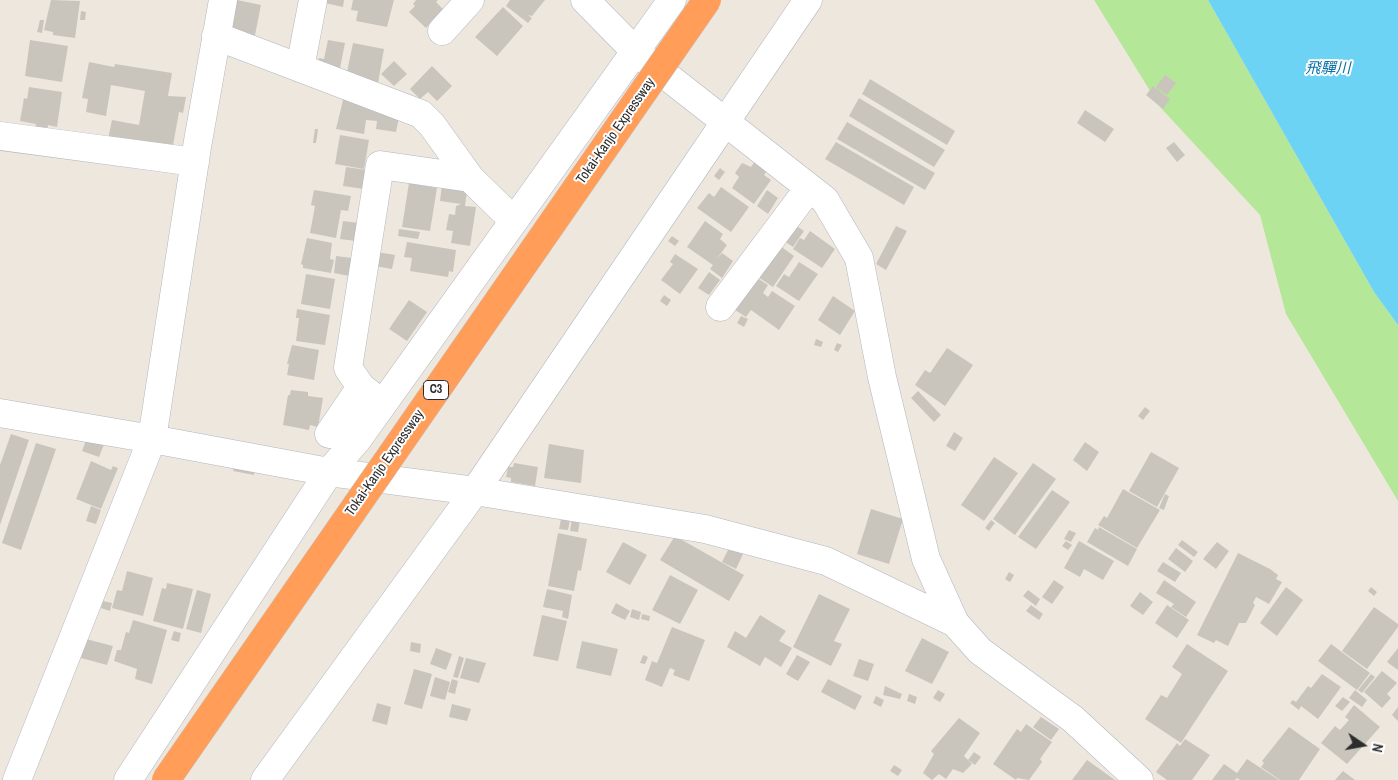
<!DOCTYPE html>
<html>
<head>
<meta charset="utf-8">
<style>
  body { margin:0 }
  #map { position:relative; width:1398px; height:780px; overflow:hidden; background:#eee7de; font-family:"Archivo Narrow",sans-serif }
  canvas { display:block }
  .north { position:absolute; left:1338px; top:720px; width:50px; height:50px; -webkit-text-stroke:4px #fff; paint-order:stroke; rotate:102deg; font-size:14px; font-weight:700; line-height:20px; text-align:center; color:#2c2c2c }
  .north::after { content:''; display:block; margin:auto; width:18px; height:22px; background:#2c2c2c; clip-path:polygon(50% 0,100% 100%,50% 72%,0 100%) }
</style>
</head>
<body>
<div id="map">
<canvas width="1398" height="780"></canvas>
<div class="north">N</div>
</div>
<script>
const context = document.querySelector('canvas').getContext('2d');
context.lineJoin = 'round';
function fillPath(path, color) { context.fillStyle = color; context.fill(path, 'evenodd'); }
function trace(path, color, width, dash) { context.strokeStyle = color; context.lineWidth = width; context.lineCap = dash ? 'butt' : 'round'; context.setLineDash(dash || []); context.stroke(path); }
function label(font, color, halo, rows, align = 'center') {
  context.font = font + ' "Archivo Narrow","Noto Sans JP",sans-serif'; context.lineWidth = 4; context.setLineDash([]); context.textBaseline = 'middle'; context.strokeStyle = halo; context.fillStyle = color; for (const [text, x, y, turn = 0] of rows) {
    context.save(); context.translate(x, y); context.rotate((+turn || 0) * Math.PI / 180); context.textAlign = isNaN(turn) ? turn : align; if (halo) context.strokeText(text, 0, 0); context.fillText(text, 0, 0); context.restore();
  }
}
fillPath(new Path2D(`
  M1094 0H1208L1374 292 1398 325V501L1286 314 1260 215 1160 107Z`), '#b5e799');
fillPath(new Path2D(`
  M1208 0H1398V325L1374 292Z`), '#6dd3f4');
fillPath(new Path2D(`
  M51 0 80 1 75 38 53 35V32L44 30Z
  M237 0 261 5 254 40 231 35Z
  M325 0H344L343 7 325 3Z
  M353 0H394L387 27 356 21 358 11 351 10Z
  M416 0H438L436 2 443 9 426 28 409 12 415 6 413 4Z
  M510 0H545L532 16 528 15 532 18 528 23 506 6Z
  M503 7 523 26 497 56 475 37Z
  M81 11 86 12 85 20H80Z
  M40 20H44L42 33 37 32Z
  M30 40 68 46 62 82 25 76Z
  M328 40 345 43 339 73 317 68 319 58 324 59Z
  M353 43 384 49 378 83 346 77Z
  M394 61 407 74 394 86 381 74Z
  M89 62 114 67 115 64 172 73 168 96 186 97 183 113 179 112 172 151 108 139 112 120 139 125 145 91 111 85 106 116 86 112 88 99 82 98Z
  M432 66 452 86 437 101 428 92 420 99 410 89Z
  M1165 75 1176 83 1167 95 1156 87Z
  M870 79 955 131 947 145 862 94Z
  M1153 86 1170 99 1163 109 1146 95Z
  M29 87 62 92 57 127 48 125 47 131 35 129 36 124 20 121 24 98 27 99Z
  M344 96 400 113 396 132 376 129 377 121 366 120 364 134 336 129Z
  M859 98 945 150 934 167 849 116Z
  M1085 110 1114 129 1105 142 1077 123Z
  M847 122 935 173 925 190 837 139Z
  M315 129H318L316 143H313Z
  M340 135 369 140 364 169 335 164Z
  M836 142 914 187 904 205 825 159Z
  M1174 142 1185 155 1177 162 1166 148Z
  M755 161 768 169 764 175 771 180 754 204 732 188 739 177 735 173 742 163 751 167Z
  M346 167 367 170 364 189 343 186Z
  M720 168 725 172 719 180 714 176Z
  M409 183 437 188 430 231 402 227Z
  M442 184 467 191 465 206 476 207 470 246 451 243 453 231 446 230 449 214 455 215 456 206 461 204 440 201Z
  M721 187 749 207 731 232 697 208 709 193 714 197Z
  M314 190 351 196 348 211 341 210 336 238 310 233 315 206 311 205Z
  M767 190 778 198 768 214 757 206Z
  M343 221 359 223 356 241 340 239Z
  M705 221 723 234 720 239 727 245 716 260 722 253 733 261 722 278 710 269 713 265 687 247Z
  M791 222 804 231 793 247 780 238Z
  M896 226 907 231 886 270 876 264Z
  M399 229 420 232 418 239 398 236Z
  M810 231 835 249 822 268 793 249 800 238 804 240Z
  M672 236 679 241 675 246 668 241Z
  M307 238 332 243 330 259 334 260 331 273 303 268V265L301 264Z
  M407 242 456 250 453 272 449 271 448 277 410 271 412 258 404 257Z
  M776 243 794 256 773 287 755 275Z
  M377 252 395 255 392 269 375 266Z
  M675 254 698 269 680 294 661 280 673 264 670 262Z
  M336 256 352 258 349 276 334 273Z
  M799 262 818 274 799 301 776 286 784 274 789 277Z
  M709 272 720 280 709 295 698 288Z
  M306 274 335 279 330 309 301 304Z
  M754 276 768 285 763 293 768 297 772 291 795 306 779 330 751 310 746 317 732 308Z
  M664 295 671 300 667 306 660 301Z
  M833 296 855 311 840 335 818 320Z
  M409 300 427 312 407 341 389 329Z
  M297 309 330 315 325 345 296 341 299 318H296Z
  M741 316 748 319 744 327 737 323Z
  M816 339 823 342 821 347 814 345Z
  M837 343 842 345 838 352 834 350Z
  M292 345 319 350 314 380 287 375 289 364H287Z
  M947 348 973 365 945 406 915 385 925 370 930 373Z
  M291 390 308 392V396L323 398 318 427 310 425 309 430 283 425 288 395H290Z
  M918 391 941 415 934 422 911 398Z
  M1145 407 1150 411 1143 420 1138 416Z
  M954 432 963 438 955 451 946 446Z
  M11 434 29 440 0 525V465Z
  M88 435 105 442 99 457 82 451Z
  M1085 442 1099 452 1087 471 1073 460Z
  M36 443 56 449 21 550 2 543Z
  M549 444 584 450 581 483 544 478Z
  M1151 452 1179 468 1157 507 1129 491Z
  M994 457 1018 473 984 521 961 505Z
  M91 461 111 470 113 466 118 468 101 509 76 499Z
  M235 461 255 465 254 475 233 471Z
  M514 463 538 467 535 486 511 482V478L506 477 508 467H513Z
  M1033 463 1056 479 1015 535 993 519Z
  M1123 489 1160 510 1137 548 1098 525 1104 516 1107 518Z
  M1052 490 1070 502 1036 549 1018 537Z
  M1165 494 1169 496 1164 510 1159 508Z
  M91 506 101 510 96 524 86 521Z
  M871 509 903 519 889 564 857 554Z
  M573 513 581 514 578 532 570 531Z
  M561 519 570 520 568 530 559 529Z
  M991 520 995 523 989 531 985 528Z
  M1099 527 1137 549 1128 566 1087 542 1095 528 1098 530Z
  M1069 530 1076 533 1071 542 1064 539Z
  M558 533 587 539 581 571 578 570 574 591 548 586Z
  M675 536 744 575 729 601 660 560Z
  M1182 540 1198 552 1194 557 1178 545Z
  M1066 541 1072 545 1068 550 1062 546Z
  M1079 541 1114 561 1103 580 1084 569 1080 577 1064 568Z
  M623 542 647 555 630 585 606 572Z
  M1217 542 1229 551 1216 569 1203 559Z
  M730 546 743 554 736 569 722 562Z
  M1176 548 1193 561 1185 572 1168 559Z
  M1238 553 1270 569 1278 575 1276 579 1282 582 1269 604 1256 597 1253 603 1255 605 1246 623H1239L1228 646 1216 640 1214 643 1197 635Z
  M1163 562 1181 573 1175 582 1157 571Z
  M127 571 153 578 143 616 112 608 117 590 122 591Z
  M1009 572 1014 575 1010 582 1005 579Z
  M670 575 698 590 680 624 652 610Z
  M1054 580 1064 587 1052 604 1042 597Z
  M1164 580 1196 602 1186 617 1171 607 1174 604 1156 593Z
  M167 583 193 589 183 629 153 621 162 588 166 589Z
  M1286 587 1303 600 1277 636 1260 623Z
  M1371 587 1377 592 1374 596 1368 591Z
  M547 589 572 595 568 619 562 617 563 611 543 607Z
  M197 590 211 594 201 633 186 629Z
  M1028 590 1040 599 1036 606 1023 596Z
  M1140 592 1153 602 1143 615 1130 606Z
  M819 594 850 609 834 641 842 644 831 666 793 647Z
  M103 601 112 603 110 611 101 608Z
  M616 603 630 611 625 620 611 613Z
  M1031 605 1043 614 1039 620 1026 611Z
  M1167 605 1189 620 1177 638 1155 623Z
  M1374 607 1398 624V627L1367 669 1342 651Z
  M632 609 641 612 639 620 630 617Z
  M642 614 650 616 649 621 641 619Z
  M542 615 567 621 558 661 533 656Z
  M760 615 786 631 779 641 792 648 781 667 765 657 760 666 727 647 735 631 746 638Z
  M133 620 167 630 152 684 135 679 137 669 114 661 117 650H121L126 632 129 633Z
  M672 627 705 640 689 681 673 675 675 670 670 668 662 687 645 680 652 661 657 663Z
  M174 631 181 633 179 642 171 640Z
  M922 638 949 652 932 684 905 671Z
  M86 639 113 646 107 665 81 658Z
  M582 641 618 649 611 676 576 668Z
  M411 642 421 644 420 653 410 651Z
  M1187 644 1228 671 1181 743 1145 719 1161 695 1167 698 1182 674 1172 667Z
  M1331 644 1370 673 1357 690 1318 661Z
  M436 648 452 654 446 670 430 664Z
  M1398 648V670L1387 662Z
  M643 655 648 657 645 664 640 663Z
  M797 655 810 662 798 681 786 674Z
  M459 656 464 658 458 678 453 677Z
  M466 658 486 663 479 683 460 678Z
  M859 659 874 664 868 681 853 676Z
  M414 669 432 674 422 709 404 704Z
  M1382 671 1397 683 1387 694 1391 698 1382 708 1364 692Z
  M1322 674 1341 687 1318 719 1301 706 1299 710 1290 703 1293 700 1296 702 1308 686 1311 688Z
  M1371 674 1375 677 1362 693 1358 690Z
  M435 677 450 682 445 700 430 696Z
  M452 679 458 681 455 694 448 692Z
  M828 679 862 696 855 710 821 692Z
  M885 686 902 694 900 699 883 695Z
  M938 690 945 694 940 702 933 698Z
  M1355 690 1367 700 1362 707 1349 698Z
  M909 694 917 697 915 704 907 701Z
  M876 696 884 700 881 707 873 703Z
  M1343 697 1350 702 1342 711 1335 706Z
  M377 703 391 707 387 725 372 721Z
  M452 704 471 709 467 721 449 717Z
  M1354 705 1380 727 1347 764 1321 743 1335 726 1340 730 1349 720 1345 717Z
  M1398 707V721L1392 715Z
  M1041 717 1059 729 1051 740 1033 727Z
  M959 718 980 733 964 756 972 764 963 773 953 769 946 779 939 774 932 780 923 773 934 754 931 751Z
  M1026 724 1052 742 1040 759 1042 762 1029 780 1017 778 1016 780 993 764 1017 729 1021 732Z
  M1289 727 1320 749 1299 780H1280L1261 767 1264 763 1262 761Z
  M1185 739 1210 755 1192 780H1167L1156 772 1177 743 1180 746Z
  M974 752 981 757 975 765 968 760Z
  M1247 759 1279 780H1240L1237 778 1235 780H1212L1224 764 1237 773Z
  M1087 760 1115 780H1072Z
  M894 765 902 770 898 776 890 771Z
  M1343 771 1355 780H1335Z`), '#c9c5bd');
const minor = new Path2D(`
  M585 0 636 52 825 200 859 258 882 377 926 559 955 623 980 651 1073 719 1139 780
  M442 31 470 0
  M216 36 421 114 432 125 470 178
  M300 68 313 0
  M0 136 195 162
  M720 307 809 188
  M383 404 361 387 348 368 380 165 470 178 514 221
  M0 413 152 439 329 472 475 491 705 529 826 561 955 623
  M329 434 361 387
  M17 780 152 439 197 147 223 0
  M128 780 329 472 357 440 672 0
  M265 780 475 491 808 0`);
trace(minor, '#b2b5c0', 29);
trace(minor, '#fff', 28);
const highwayBridge = new Path2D(`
  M166 780 707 0`);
trace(highwayBridge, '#c8c8c8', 29, []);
trace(highwayBridge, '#ff9d59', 28);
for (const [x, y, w] of [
  [436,390,25]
]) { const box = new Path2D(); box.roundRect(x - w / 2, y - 9.5, w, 19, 4); context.fillStyle = '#fff'; context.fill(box); trace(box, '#2c2c2c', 1); }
label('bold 12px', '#2c2c2c', null, [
  ["C3",436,390]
]);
label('14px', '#2c2c2c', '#fff', [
  ["Tokai-Kanjo Expressway",616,131,-55],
  ["Tokai-Kanjo Expressway",385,463,-55]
]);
label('italic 15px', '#0772a6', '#fff', [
  ["飛驒川",1328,69]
]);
</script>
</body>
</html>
